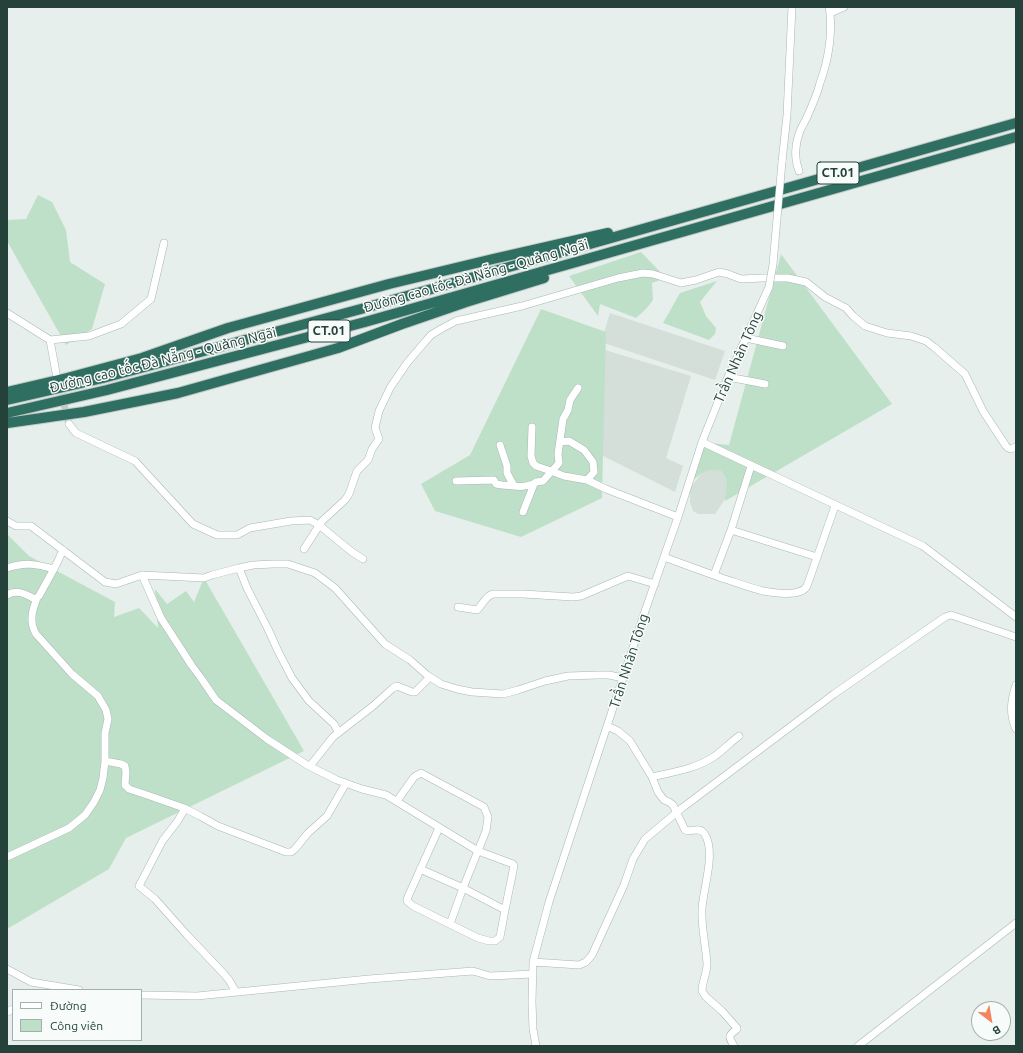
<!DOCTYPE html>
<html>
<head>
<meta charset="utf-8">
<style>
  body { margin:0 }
  #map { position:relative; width:1023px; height:1053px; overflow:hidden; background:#e6efeb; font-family:Ubuntu,sans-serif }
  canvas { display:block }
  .frame { position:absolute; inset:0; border:8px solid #24423a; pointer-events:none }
  .legend { position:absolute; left:12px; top:989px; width:130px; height:52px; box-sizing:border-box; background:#f7fbf9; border:1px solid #a3b1ad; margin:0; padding:5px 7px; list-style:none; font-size:12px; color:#24423a }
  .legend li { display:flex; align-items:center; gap:8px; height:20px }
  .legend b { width:20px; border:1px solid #a3b1ad }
  .north { position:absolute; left:971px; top:1001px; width:40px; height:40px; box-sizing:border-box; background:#f7fbf9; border:1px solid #a3b1ad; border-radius:50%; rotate:149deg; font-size:11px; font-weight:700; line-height:16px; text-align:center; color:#24423a }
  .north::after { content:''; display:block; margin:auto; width:14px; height:18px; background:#f4845f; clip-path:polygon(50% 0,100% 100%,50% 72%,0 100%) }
</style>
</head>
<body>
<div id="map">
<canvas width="1023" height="1053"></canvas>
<div class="frame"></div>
<ul class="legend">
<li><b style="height:5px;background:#fff"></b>Đường</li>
<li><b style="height:11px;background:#bfe0c8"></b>Công viên</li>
</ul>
<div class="north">B</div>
</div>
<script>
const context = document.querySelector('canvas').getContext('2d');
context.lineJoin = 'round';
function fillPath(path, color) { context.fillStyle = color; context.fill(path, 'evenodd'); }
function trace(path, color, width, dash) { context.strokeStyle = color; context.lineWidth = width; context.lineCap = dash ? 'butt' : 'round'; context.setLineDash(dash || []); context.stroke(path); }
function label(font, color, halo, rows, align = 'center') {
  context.font = font + ' Ubuntu,sans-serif'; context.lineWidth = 3; context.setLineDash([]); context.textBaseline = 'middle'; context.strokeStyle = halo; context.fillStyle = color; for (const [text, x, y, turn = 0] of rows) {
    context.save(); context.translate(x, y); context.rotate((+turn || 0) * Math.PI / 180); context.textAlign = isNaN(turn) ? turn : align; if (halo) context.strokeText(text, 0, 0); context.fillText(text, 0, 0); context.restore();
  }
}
fillPath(new Path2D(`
  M610 313 725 351 715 380 601 342Z
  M605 350 691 376 666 458 683 466 675 492 589 449Z
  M709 469 721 471 727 480 728 495 715 514H698L693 511 690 502V489L702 472Z`), '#d4dfda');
fillPath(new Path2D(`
  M38 195 52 202 66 230 70 262 105 284 92 329 66 345 7 241V220L26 219Z
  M641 252 666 278 652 283 653 300 646 309 636 318 600 304 598 316 569 276Z
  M781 254 892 404 725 501 727 480 721 471C706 469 705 470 693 480L702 442 729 445Z
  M717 281 700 302 706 316 716 328 715 334 709 340 663 323 680 293Z
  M541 309 606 332 602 498 521 537 435 511 421 484 470 455Z
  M7 534 29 556 115 602 114 617 139 608 158 628 155 589 167 604 186 591 194 602 204 578 304 751 126 838 109 869 7 929Z`), '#bfe0c8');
trace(new Path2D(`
  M59 384 69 424`), '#bfccc8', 7, [7, 3.5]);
const minor = new Path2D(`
  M829 7 830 13 844 7
  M782 162 787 115 792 7
  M799 171C794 158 795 144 800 131 802 126 805 122 807 117 812 106 817 95 820 83 828 61 832 36 830 13
  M7 313 50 340 56 373
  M746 338 783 346
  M50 340 89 336 121 324 151 299 164 243
  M728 377 765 384
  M69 424 76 433 135 461 193 524 217 535H237L250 528 291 521 310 520 319 525 352 552 363 559
  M532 427 531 456 533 463 536 466 551 471 564 476 587 480 606 489 678 517
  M560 442 569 441 584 450 593 462 594 472 587 480
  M702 442 923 546 1016 617
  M500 445 507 466V473L514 486C521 487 532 486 536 482L543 481 559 463 558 454 563 419 568 410 570 400 578 388
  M456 481 494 480 496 484 502 485 514 486
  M523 512 534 484
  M7 521 16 526H31L105 582 116 584 142 575 204 578 212 575 239 568 253 565 273 564H288L315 573 335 588 385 644 410 660 427 675 441 684 457 689 472 692 503 694 518 690 545 681 568 676 598 675H609L623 678
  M731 530 817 557
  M304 549 322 521 345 500 349 494 357 471 368 460 372 449 379 439 375 428 379 411 390 388 407 363 424 343 431 335 441 329 456 321 522 306 618 278 643 273 653 274 681 283 696 280 719 272 728 274 741 279 762 278H788L806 282 825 297 846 308 853 316 865 326 887 333 911 336 926 341 934 347 965 374 983 411 1006 446C1009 450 1012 449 1016 447
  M664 557C686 565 707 573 728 580 740 584 751 588 763 591 774 593 801 597 807 586L835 506
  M7 568C25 562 36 564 54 569
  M239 568 247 588 268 629 278 651 292 678 309 701 334 724 338 732
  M142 575 161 618 192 666 201 678 216 700 267 739 307 765 337 780 362 789 386 795 478 851 513 864 514 866 505 910 500 937 495 941H489L478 938 413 906 407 901V899L439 828
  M714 575 731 530 751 466
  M7 595C17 589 25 594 35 599L39 596 56 565 63 550
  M458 607 477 610C483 605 485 596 493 594H523L573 597 581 596 628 576 655 584
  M1016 685C1011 700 1009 714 1016 729
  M607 726 618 731 630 741 652 777 658 792 664 800 669 802 673 805 685 830C691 833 699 826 704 833 717 851 703 888 702 909 701 927 706 946 707 964 707 973 702 982 702 991L706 997 722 1011 737 1028V1029C728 1036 728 1036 734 1046
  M105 761 121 764 125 766 126 772 125 785 129 789 147 795 184 808 200 816 218 826 286 852H291L295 849 308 833 327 816 346 783
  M310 766 333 737 373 706 393 688 397 686 412 692H415L430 677
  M652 777C673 772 696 769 715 756 723 750 731 742 739 736
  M397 801 414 777 421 773 484 807 488 817 486 831 463 888 450 924
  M184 808 183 812 177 822 163 840 139 886 155 899 187 935 224 974 229 980 236 992
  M7 857 69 828 85 815 94 802 100 790 103 778 105 761V733L108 719 106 710 98 696 72 674 36 634C29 622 32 611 37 598
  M420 869 463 888 505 910
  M533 962 579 965 586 962 592 955 624 885 633 859 645 839 682 808 834 694 945 617 951 615 1016 637
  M7 969 31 982 79 990
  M141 995 197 996 369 979 473 971 490 976 533 974
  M7 1012 13 1009
  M536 1046 533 1029 532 1002 533 962 549 902 644 614 678 517 702 442 728 377 769 287
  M858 1046 1016 923`);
const highway = new Path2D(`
  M7 392 67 378 142 358 228 328 389 284 493 259 608 233
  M7 400 103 378 361 309 1016 123
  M7 413 107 390 365 322 1016 137
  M7 423 84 412 178 393 338 348 402 324 466 302 544 278`);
trace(minor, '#a8b8b2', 8);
trace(highway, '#c2cac8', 12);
trace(minor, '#fff', 7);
trace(highway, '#2f6f62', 10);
const minorBridge = new Path2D(`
  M769 287 773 264 782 162`);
trace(minorBridge, '#a8b8b2', 8, []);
trace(minorBridge, '#fff', 7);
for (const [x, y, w] of [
  [838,173,42],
  [329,331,42]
]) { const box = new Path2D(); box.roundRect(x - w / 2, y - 11, w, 22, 3); context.fillStyle = '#f7fbf9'; context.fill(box); trace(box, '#24423a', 1); }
label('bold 13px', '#24423a', null, [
  ["CT.01",838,173],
  ["CT.01",329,331]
]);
label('14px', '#24423a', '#f7fbf9', [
  ["Đường cao tốc Đà Nẵng - Quảng Ngãi",476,276,-16],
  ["Trần Nhân Tông",738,357,-66],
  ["Đường cao tốc Đà Nẵng - Quảng Ngãi",163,360,-14],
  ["Trần Nhân Tông",629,661,-72]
]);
</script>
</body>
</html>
